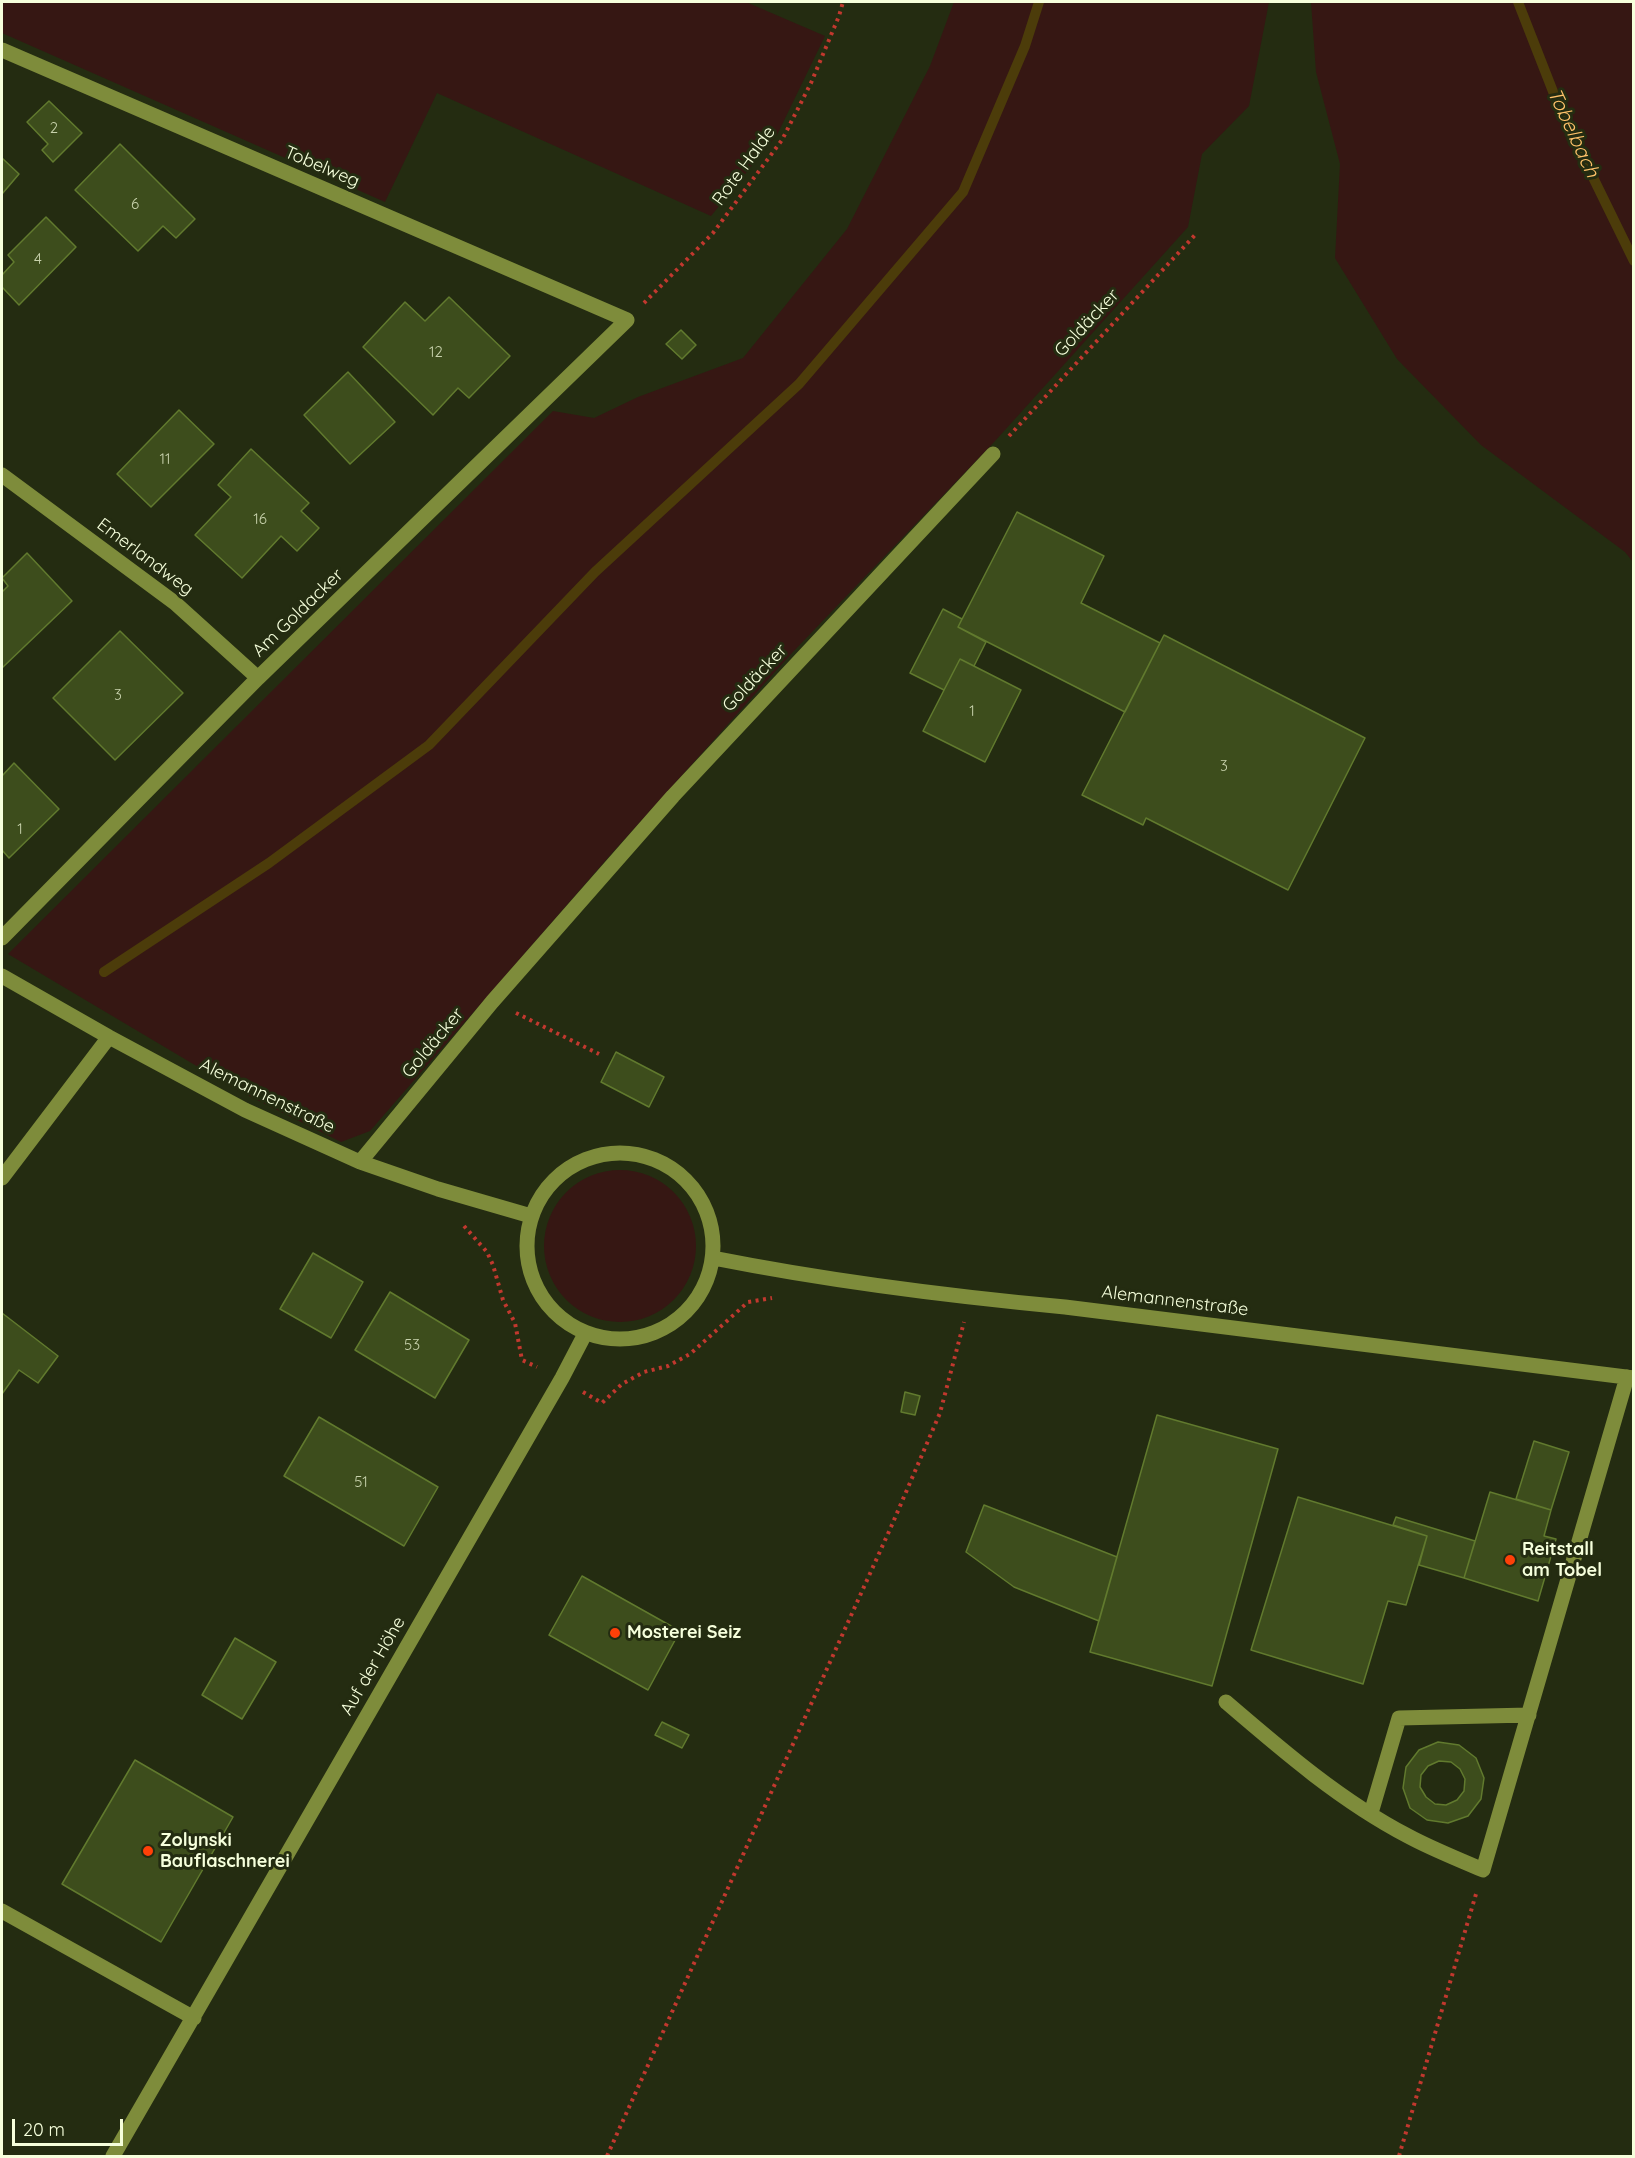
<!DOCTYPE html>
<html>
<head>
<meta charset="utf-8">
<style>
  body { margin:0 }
  #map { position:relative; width:1635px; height:2158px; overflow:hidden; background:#242c11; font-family:Quicksand,sans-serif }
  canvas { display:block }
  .frame { position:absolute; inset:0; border:3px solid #f6ffdc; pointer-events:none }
  .scale { position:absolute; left:12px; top:2119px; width:111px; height:27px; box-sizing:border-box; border:3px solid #f6ffdc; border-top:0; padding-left:8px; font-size:18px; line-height:21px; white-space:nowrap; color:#f6ffdc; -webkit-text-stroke:4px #242c11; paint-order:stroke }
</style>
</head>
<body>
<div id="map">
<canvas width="1635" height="2158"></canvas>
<div class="frame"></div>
<div class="scale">20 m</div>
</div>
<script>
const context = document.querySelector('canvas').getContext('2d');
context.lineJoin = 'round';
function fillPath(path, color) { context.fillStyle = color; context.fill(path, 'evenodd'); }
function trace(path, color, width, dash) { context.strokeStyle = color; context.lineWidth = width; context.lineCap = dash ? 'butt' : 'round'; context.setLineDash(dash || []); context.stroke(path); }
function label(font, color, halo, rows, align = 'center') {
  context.font = font + ' Quicksand,sans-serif'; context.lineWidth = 6; context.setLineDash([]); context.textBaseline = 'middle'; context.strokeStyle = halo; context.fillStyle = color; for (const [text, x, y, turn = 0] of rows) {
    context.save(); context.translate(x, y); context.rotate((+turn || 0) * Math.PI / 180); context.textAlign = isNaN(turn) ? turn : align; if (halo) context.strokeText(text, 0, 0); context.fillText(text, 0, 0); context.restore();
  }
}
fillPath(new Path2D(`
  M2 2H746L825 36 777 135 711 216 437 93 385 202 2 33Z
  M954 2H1269L1249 106 1202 154 1188 227 996 440 792 653 612 853 370 1131 341 1142 237 1090 8 954 553 411 594 418 638 397 743 358 847 229 930 66Z
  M1311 2H1633V562L1625 552 1481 445 1397 359 1335 258 1340 164 1316 72Z
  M544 1246a76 76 0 1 1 152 0a76 76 0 1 1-152 0Z`), '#361713');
trace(new Path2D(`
  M1518 2 1561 112 1634 261
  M104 972 269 863 429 745 595 572 799 384 963 192 1025 46 1039 2`), '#4c3c0a', 10);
const building = new Path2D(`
  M49 101 82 133 53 162 42 150 48 144 27 122Z
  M120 144 195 219 176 238 163 226 138 251 75 190Z
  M2 158 19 174 2 194Z
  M46 217 76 247 19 305 2 287V275L14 262 8 255Z
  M449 297 510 356 469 398 458 388 433 415 363 347 405 302 425 321Z
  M681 330 696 345 682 359 666 344Z
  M348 372 395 422 350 464 304 415Z
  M179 410 214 444 151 507 117 474Z
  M251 449 309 503 301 511 319 528 297 551 281 536 242 578 195 535 231 497 218 485Z
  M1017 512 1104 556 1081 603 1160 643 1125 712 958 627Z
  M27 553 72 601 2 668V592L8 586 2 578Z
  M943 609 962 619 958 627 986 642 974 666 960 659 944 690 910 673Z
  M120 631 183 693 115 760 53 698Z
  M1164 635 1365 738 1288 890 1146 818 1143 825 1082 795Z
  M960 659 1021 690 985 762 923 731Z
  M14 763 59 809 9 858 2 850V776Z
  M616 1052 664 1077 649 1107 601 1082Z
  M313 1253 363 1282 331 1338 280 1309Z
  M390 1292 469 1340 435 1398 355 1350Z
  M2 1313 58 1356 38 1383 19 1370 2 1394Z
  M905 1392 920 1396 915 1415 901 1412Z
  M1157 1415 1278 1449 1212 1686 1090 1652Z
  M319 1417 438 1487 404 1546 284 1476Z
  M1534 1441 1569 1452 1551 1510 1516 1499Z
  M1490 1492 1551 1510 1544 1536 1556 1539 1538 1601 1464 1578Z
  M1298 1497 1427 1536 1406 1605 1388 1601 1363 1684 1251 1650Z
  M984 1505 1117 1557 1099 1621 1014 1587 966 1552Z
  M1396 1517 1475 1541 1464 1578 1419 1565 1427 1536 1393 1525Z
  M582 1576 680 1631 648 1690 549 1635Z
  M235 1638 276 1662 242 1719 202 1695Z
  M662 1722 689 1735 682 1748 655 1735Z
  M1438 1742 1459 1745 1476 1758 1484 1778 1481 1799 1468 1816 1448 1823 1427 1820 1410 1808 1403 1788 1406 1767 1419 1750ZM1439 1761 1451 1762 1460 1769 1465 1779 1464 1791 1457 1800 1446 1805 1435 1804 1426 1797 1420 1787 1421 1775 1428 1766Z
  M135 1760 233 1817 161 1942 62 1884Z`);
fillPath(building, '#3d4d1c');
trace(building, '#617a2e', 1.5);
trace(new Path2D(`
  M644 303 713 233 782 140 811 83 839 16 843 2
  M1009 436 1195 235
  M516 1013 599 1054
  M464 1226 487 1252 493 1265 503 1300 515 1323 522 1360 537 1367
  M583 1392 602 1403 622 1384 644 1372 668 1366 690 1354 748 1302 772 1298
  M607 2156 891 1527 940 1413 964 1322
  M1399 2156 1476 1894`), '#c1382e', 4, [3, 4.5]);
trace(new Path2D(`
  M2 50 627 320 258 678 2 938
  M2 475 175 603 258 678
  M2 976 109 1037 245 1110 360 1162 438 1189 531 1216
  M527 1246a93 93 0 1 1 186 0a93 93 0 1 1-186 0Z
  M360 1162 492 1002 673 796 993 454
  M2 1178 109 1037
  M713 1258C829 1281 947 1296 1065 1307L1634 1378
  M1226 1702C1283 1751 1341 1801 1408 1836 1432 1849 1458 1859 1483 1870L1627 1377
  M1371 1813 1399 1718 1529 1715
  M2 1911 194 2018
  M113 2156 562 1378 585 1334`), '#7e8c3b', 15);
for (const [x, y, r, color] of [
  [1510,1560,6,"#ff4008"],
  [615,1633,6,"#ff4008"],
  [148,1851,6,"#ff4008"]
]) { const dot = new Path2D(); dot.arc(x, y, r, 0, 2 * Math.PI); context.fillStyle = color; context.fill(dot); trace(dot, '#242c11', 2); }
label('15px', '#c8d2ac', null, [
  ["2",54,128],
  ["6",135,204],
  ["4",38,259],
  ["12",436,352],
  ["11",165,459],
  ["16",260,519],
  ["3",118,695],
  ["1",972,711],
  ["3",1224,766],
  ["1",20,829],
  ["53",412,1345],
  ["51",361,1482]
]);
label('18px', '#f6ffdc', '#242c11', [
  ["Rote Halde",744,166,-54],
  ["Tobelweg",322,167,23],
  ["Goldäcker",1087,323,-47],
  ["Emerlandweg",145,557,37],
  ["Am Goldacker",298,613,-44],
  ["Goldäcker",755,678,-47],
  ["Goldäcker",433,1043,-50],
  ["Alemannenstraße",267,1096,26],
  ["Alemannenstraße",1175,1301,7],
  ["Auf der Höhe",373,1666,-60]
]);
label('bold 18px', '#f6ffdc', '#242c11', [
  ["Reitstall",1522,1550],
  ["am Tobel",1522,1571],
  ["Mosterei Seiz",627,1633],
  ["Zolynski",160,1841],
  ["Bauflaschnerei",160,1862]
], 'left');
label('italic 20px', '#ffc26a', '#242c11', [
  ["Tobelbach",1573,133,65]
]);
</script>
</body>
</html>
